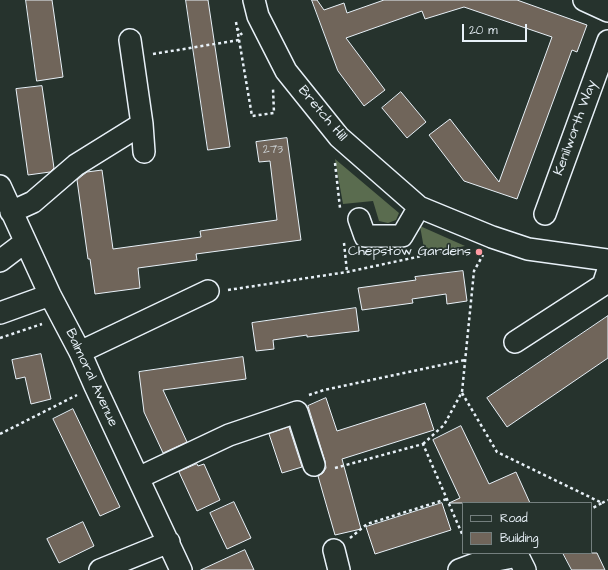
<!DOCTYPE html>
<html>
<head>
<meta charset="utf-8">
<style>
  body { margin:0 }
  #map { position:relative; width:608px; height:570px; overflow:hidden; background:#26332d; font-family:"Architects Daughter",sans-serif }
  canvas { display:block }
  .legend { position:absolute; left:462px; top:502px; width:130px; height:52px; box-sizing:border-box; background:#26332d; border:1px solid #747f7e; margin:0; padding:5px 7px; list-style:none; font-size:12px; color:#e8f1f8 }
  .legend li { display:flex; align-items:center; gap:8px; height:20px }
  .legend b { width:20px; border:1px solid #747f7e }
  .scale { position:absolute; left:462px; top:24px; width:65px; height:18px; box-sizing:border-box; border:2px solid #e8f1f8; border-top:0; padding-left:5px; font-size:12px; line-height:14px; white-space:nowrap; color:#e8f1f8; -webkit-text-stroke:3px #26332d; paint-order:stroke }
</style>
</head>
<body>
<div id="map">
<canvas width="608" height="570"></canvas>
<ul class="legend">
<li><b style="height:5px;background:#26332d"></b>Road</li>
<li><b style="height:11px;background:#70655a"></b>Building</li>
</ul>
<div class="scale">20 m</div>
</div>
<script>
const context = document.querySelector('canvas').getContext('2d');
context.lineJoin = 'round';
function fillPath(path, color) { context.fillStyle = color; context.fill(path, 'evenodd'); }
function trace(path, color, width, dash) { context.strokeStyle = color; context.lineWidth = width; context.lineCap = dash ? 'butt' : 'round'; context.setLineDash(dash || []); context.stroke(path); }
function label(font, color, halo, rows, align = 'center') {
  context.font = font + ' "Architects Daughter",sans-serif'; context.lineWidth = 3.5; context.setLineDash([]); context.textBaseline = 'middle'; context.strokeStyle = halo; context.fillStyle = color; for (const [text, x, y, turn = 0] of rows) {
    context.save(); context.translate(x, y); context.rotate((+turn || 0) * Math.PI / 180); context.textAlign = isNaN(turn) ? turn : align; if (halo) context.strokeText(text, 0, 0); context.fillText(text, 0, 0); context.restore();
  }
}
fillPath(new Path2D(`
  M335 159 399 213 396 220 388 223 379 221 373 201 343 204Z
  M420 226 465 246 425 254Z`), '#5a6c4f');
const building = new Path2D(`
  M26 0H52L63 77 37 81Z
  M186 0H208L230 147 208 150Z
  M312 0H317L324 10 344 3 347 13 384 0H517L587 25 577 52 572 50 517 199 464 181 429 135 450 119 499 182 552 37 464 7 425 19 422 11 346 38 385 90 364 106 338 71Z
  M42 86 54 168 50 172 28 175 16 89Z
  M401 92 426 122 407 138 382 108Z
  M287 138 301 240 196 254 197 260 138 268 140 288 95 294 90 259H88L77 180 83 175 87 172 102 170 113 249 201 237 200 231 277 220 270 161 259 162 256 142Z
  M463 271 467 301 447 304 446 294 412 299 413 303 362 310 358 288 416 280 415 277Z
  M356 308 359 331 307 337V335L273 340 274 349 256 351 252 323Z
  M608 316V358L507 427 487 398Z
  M41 354 51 399 31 404 25 377 16 379 12 360Z
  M243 357 246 379 163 390 187 442 163 453 144 412 139 372Z
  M326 398 337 431 425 403 434 430 342 459 361 529 335 535 318 476 323 473 326 468 325 461 308 406Z
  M73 409 120 507 100 516 53 419Z
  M461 426 489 484 516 472 530 503H449L460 498 433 440Z
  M289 427 302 467 282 473 269 434Z
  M197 464 198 466 204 464 220 500 197 511 179 472Z
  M234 502 251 538 227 549 210 513Z
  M442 503 451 530 375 554 366 527Z
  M83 522 94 546 59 563 47 539Z
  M245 550 254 570H201Z
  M563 553H597L605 570H572Z`);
fillPath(building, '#70655a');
trace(building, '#e8f1f8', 1);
const minor = new Path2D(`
  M254 0 258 16 286 71 339 137 419 207 492 237 528 249 608 260
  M584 0 608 11
  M142 124 144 152
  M0 186 50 295 80 352 95 386 181 570
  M11 212 33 202 76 165 142 124 130 40
  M545 214 608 41
  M359 219 365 236H402L419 207
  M0 261 25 242
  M0 313 50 295
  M515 342 603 285 608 270
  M80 352 208 291
  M138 478 229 435 297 412 314 465
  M334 550 339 570
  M100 570 169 542
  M459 570 475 564 518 556 525 570`);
trace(minor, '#e8f1f8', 24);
trace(new Path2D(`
  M236 22 252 116 274 113 273 89
  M237 28 242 35
  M153 54 239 40
  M335 163 340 208
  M344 243 347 272
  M228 290 347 272 459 248
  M0 338 42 324
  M462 393 497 452 602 503 591 509
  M309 395 324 390 465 360
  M0 434 77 395
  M423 444 444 425 462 392 474 271 483 255
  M335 468 423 444 463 536
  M602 503 608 500
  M350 538 367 524 447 499`), '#e8f1f8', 2.5, [3, 3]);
trace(minor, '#26332d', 21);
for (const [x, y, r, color] of [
  [479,252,4,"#ff9aa2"]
]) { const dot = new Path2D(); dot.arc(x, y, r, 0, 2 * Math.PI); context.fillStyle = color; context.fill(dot); trace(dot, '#26332d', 1.5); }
label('12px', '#caced0', null, [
  ["273",273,150]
]);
label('14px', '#e8f1f8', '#26332d', [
  ["Bretch Hill",322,114,50],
  ["Kenilworth Way",576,128,-70],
  ["Balmoral Avenue",91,378,65]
]);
label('14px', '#e8f1f8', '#26332d', [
  ["Chepstow Gardens",471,252]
], 'right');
</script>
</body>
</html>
